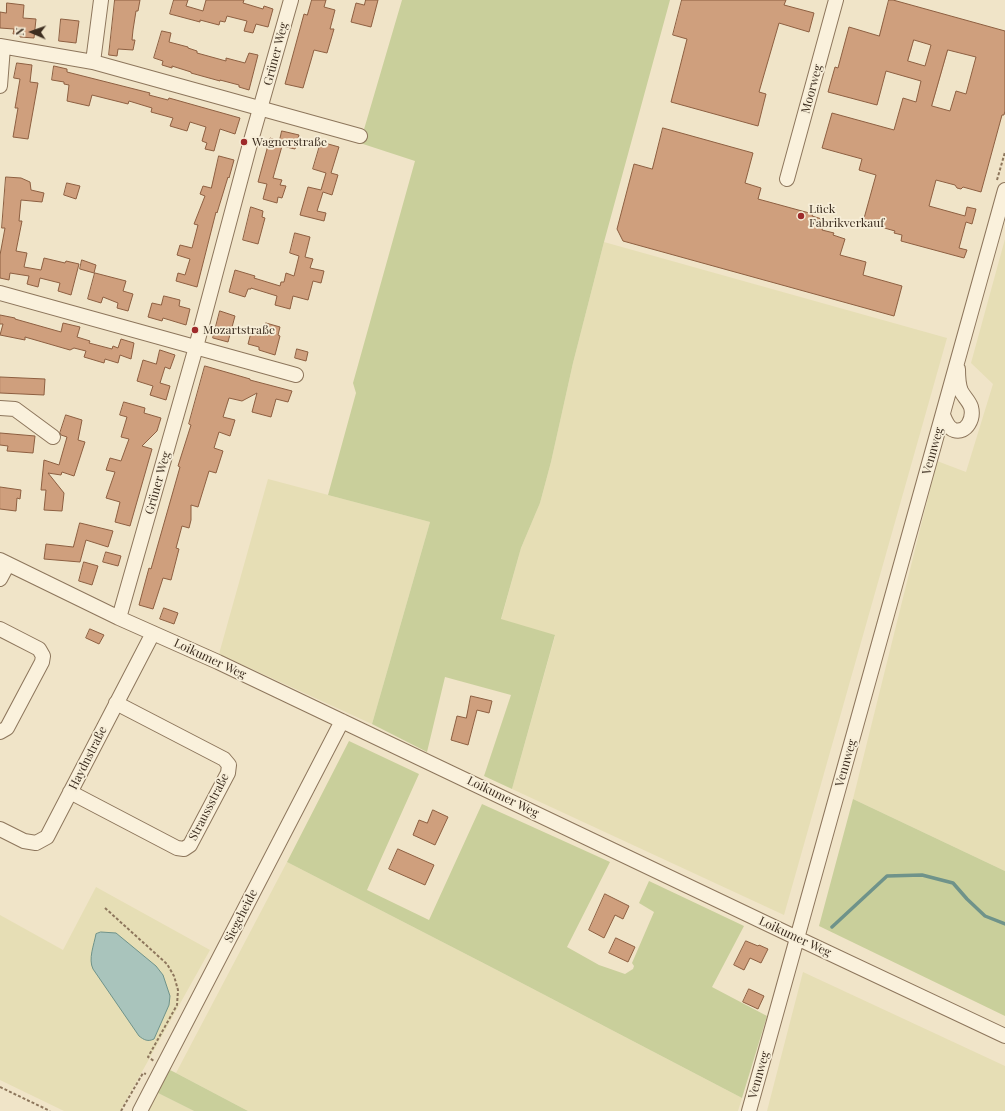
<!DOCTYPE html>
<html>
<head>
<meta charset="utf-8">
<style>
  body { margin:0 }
  #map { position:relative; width:1005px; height:1111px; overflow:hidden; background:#f0e4c8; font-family:"Playfair Display",serif }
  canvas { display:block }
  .north { position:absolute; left:12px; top:12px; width:40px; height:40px; -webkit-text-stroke:3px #f7eed8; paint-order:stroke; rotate:272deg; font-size:11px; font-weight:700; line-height:16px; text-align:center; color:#3d2e20 }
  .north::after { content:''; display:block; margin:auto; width:14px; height:18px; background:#3d2e20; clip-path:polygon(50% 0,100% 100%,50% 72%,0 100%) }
</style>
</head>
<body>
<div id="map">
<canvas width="1005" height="1111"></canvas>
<div class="north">N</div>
</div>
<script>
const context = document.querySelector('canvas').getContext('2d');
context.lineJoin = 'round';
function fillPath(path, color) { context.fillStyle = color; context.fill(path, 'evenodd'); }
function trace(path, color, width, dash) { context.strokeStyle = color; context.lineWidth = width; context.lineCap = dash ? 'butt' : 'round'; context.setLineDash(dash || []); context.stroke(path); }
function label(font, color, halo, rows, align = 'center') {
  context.font = font + ' "Playfair Display",serif'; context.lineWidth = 3.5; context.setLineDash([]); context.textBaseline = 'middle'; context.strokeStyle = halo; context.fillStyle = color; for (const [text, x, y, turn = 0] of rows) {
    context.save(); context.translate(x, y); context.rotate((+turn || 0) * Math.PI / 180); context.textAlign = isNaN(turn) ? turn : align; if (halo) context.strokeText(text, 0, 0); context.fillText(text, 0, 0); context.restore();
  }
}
fillPath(new Path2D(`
  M1005 239V871L853 799 937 461 966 472 993 384 971 363Z
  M604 242 947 338 784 915 512 789 555 636 501 620 521 548 540 503 551 462 573 363Z
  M268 479 430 522 372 724 219 654Z
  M287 862 491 967 742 1098 738 1111H248L176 1073Z
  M96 887 210 950 120 1111H64L0 1080V915L63 950Z
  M803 972 1005 1066V1111H767Z
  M156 1092 194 1111H146Z`), '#e6deb5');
fillPath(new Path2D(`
  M402 0H670L604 242 573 363 551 462 540 503 521 548 501 619 555 635 512 789 484 776 511 695 445 677 427 752 372 724 430 522 328 495 356 393 353 383 415 161 360 143Z
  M349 741 419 774 367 890 429 920 482 804 610 862 567 947 599 965 625 974 633 969 634 966 632 963 654 912 639 903 649 881 744 926 712 987 767 1016 742 1098 491 967 287 862Z
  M853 799 1005 871V1016L819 926Z
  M168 1069 176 1073 248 1111H194L156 1092Z`), '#c9cf9b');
const water = new Path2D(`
  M101 932 116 933 156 966 163 975 170 996 169 1005 154 1039C148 1042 144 1040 139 1036L93 969C88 959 94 945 96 934Z`);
fillPath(water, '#a9c4bc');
trace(water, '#6f938a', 1);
trace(new Path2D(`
  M832 927 887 876 922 875 953 883 967 899 985 916 1005 924`), '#6f938a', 3.5);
const building = new Path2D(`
  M115 0H140L138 11H136L133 30 132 40H135L133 50 118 49 117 56 109 55Z
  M174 0H188L186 6 203 11 206 0H244L243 3 263 9 264 6 273 9 268 27 256 24 253 33 244 31 247 21 227 16 225 22 220 21 219 25 200 20V22L170 14Z
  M312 0H326L324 7 335 10 330 29H334L327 53 314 50 303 88 285 84 304 14 307 15Z
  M366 0H378L371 27 351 22 356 3 364 5Z
  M682 0H786L784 5 814 13 809 32 779 23 759 92 766 94 758 126 671 102 687 39 673 35Z
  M889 0H893L1005 31V111L1004 115H1002L981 192 963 187 961 189 957 188 955 185 936 180 929 206 965 216 967 207 976 209 972 224 966 222 959 248 967 250 964 258 901 241 902 235 894 233 895 231 863 222 876 175 859 170 862 159 822 148 832 113 894 130 903 98 916 102 921 81 886 71 877 105 828 92 835 67 838 68 849 27 879 36ZM914 40 931 45 925 66 908 61ZM948 50 976 57 966 94 956 91 950 111 932 106Z
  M7 3 24 5 23 18 36 19 34 38 20 37V34H13L14 29 0 28V12L6 13Z
  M61 19 79 21 76 43 59 41Z
  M162 31 171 33 169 42 188 47V48L197 51V53L226 61V58L245 63 249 53 258 55 249 90 239 87V85L220 80V81L191 73V72L172 66V68L162 65 163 61 154 58Z
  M17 63 32 65 30 82 38 83 28 139 13 137 18 108H15L20 79 14 78Z
  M54 66 67 69V72L150 93 149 95 168 100 169 98 240 118 235 134 220 129 214 151 205 149 207 143 202 141 206 127 190 122 187 131 170 126 173 118 151 112 152 108 129 101 128 104 92 95 89 106 67 101 69 85 64 84V82L52 80Z
  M663 128 753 153 745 183 761 188 758 199 813 214 812 216 825 220 822 230 834 233 833 235 845 239 840 255 866 262 863 275 902 286 894 316 623 241 617 229 634 164 652 169Z
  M282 131 299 135 295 149 282 146 273 178 282 180 280 185 286 186 282 198 278 197 277 203 263 199 267 184 258 182 270 138 279 141Z
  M321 142 339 147 331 173 338 175 332 195 323 192 317 211 326 213 324 221 300 215 308 187 321 190 326 173 313 169Z
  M219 156 234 160 229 178 228 177 217 213 216 212 197 287 176 281 178 273 185 275 190 259 177 255 180 245 192 248 198 225 194 224 205 196 200 194 203 186 211 188Z
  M6 177 21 178 30 182 31 190 44 193 42 202 21 200 19 221H22L16 251 27 253 24 267 41 270 44 258 65 263 66 261 79 264 71 295 58 291 60 283 40 278 38 287 27 284 29 276 10 273 9 280 0 278V255L5 228H2Z
  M67 183 80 186 76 199 64 195Z
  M251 207 263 211 262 217 265 218 258 244 243 240Z
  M295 233 310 237 305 257 313 259 310 268 324 271 321 283 313 281 308 300 293 296 290 309 275 305 277 296 251 288V289H248L245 297 229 292 235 270 255 276 254 278 280 286 281 282H284L286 273 294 276 299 256 290 253Z
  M82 260 96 265 94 273 80 269Z
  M95 273 126 281 123 291 133 294 128 311 117 308 118 303 103 297 101 303 88 299Z
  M164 296 180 300 179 306 190 309 186 325 163 318 162 321 148 317 152 303 161 305Z
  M220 311 235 316 228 342 213 338Z
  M0 315 15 318V319L61 332 63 323 80 327 77 337 90 341 89 343 112 349 113 346 118 348 121 339 134 343 131 359 120 355 118 363 105 359 104 363 84 357 86 351 74 348 70 350 25 337V340L0 335 3 324H0Z
  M266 323 280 327 278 335 280 336 275 355 259 350V347L248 344 252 329 263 332Z
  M297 349 308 352 306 361 295 358Z
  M160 350 175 355 170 369 165 367 160 383 170 386 166 400 150 395 153 386 137 381 143 360 156 364Z
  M205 366 250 379V380L292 391 288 402 276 399 271 417 252 412 257 393 242 401 229 398 223 417 235 420 230 436 219 432 214 448 223 451 216 473 209 471 198 507 191 505V520L189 528 182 526 176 548 179 549 171 580 163 578 153 609 139 605 149 568 151 569 180 467 178 466 191 425 189 424Z
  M0 377 45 379 44 395 0 393Z
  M124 402 145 408 144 413 161 418 157 431 142 446 152 449 130 526 115 522 120 502 106 498 115 472 106 470 110 458 121 461 129 439 121 437 127 417 120 415Z
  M66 415 82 420 78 440 85 442 74 476 62 472 61 475 48 473 64 493 62 511 44 510 46 490H41L44 460 59 465 67 437 61 435 60 433Z
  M0 433 35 436 33 453 7 451 8 446 0 445Z
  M0 487 21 490 20 499 17 498 16 511 0 509Z
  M80 523 113 531 108 547 86 540 80 562 44 559 46 544 73 547Z
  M106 552 121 556 118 566 103 562Z
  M84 562 98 566 92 585 79 581Z
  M164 608 178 613 174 624 160 619Z
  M90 629 104 635 99 644 86 638Z
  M471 696 492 701 489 713 477 710 468 745 451 740 457 716 466 718Z
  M433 810 448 817 435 845 413 835 419 820 427 823Z
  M398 849 434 865 425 885 389 869Z
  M605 894 629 906 623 919 615 915 604 938 589 930Z
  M616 938 635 947 628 962 609 953Z
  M746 941 758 946 759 945 768 949 761 963 750 958 744 970 734 965Z
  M749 989 764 996 758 1009 743 1002Z`);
fillPath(building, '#cf9f7d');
trace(building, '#8d5f41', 1);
const minor = new Path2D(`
  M0 46 93 62 360 136
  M93 62 101 0
  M0 86 3 47
  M787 179 836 0
  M0 293 296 375
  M0 408 15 409 53 437
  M943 415C945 420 948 428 954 430 967 434 974 418 971 407 969 401 964 397 961 391 958 384 958 377 958 369
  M0 560 119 618 218 662 797 938 1005 1036
  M0 579 8 564
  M119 618 196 347 250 144 291 0
  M0 629 39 649 43 656 42 662 7 728 0 732
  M70 792 177 848 184 849 190 845 228 773 229 765 224 759 116 703
  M0 829 24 841 36 843 47 837 153 633
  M140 1111 342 721
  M749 1111 1005 190`);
trace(minor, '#8d765c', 16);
trace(new Path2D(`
  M997 180 1005 152
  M105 908 167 964 174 976 178 990 177 1005 148 1057 154 1061
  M0 1087 50 1111
  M121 1111 143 1073 146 1074`), '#8d765c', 2, [3, 2]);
trace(minor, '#faf1dc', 14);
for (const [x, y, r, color] of [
  [244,142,4,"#9e2a2b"],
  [801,216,4,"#9e2a2b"],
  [195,330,4,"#9e2a2b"]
]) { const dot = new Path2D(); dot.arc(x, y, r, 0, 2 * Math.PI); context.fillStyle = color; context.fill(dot); trace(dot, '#f7eed8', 1.5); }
label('12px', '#3d2e20', '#f7eed8', [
  ["Grüner Weg",276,54,-75],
  ["Moorweg",812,89,-75],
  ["Vennweg",933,451,-74],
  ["Grüner Weg",158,483,-74],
  ["Loikumer Weg",210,659,25],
  ["Haydnstraße",88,758,-63],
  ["Vennweg",846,763,-74],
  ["Loikumer Weg",503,797,26],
  ["Straussstraße",209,807,-63],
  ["Siegeheide",241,916,-63],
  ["Loikumer Weg",795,937,25],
  ["Vennweg",759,1075,-74]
]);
label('12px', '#3d2e20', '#f7eed8', [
  ["Wagnerstraße",252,142],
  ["Lück",809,209],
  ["Fabrikverkauf",809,223],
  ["Mozartstraße",203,330]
], 'left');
</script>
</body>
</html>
